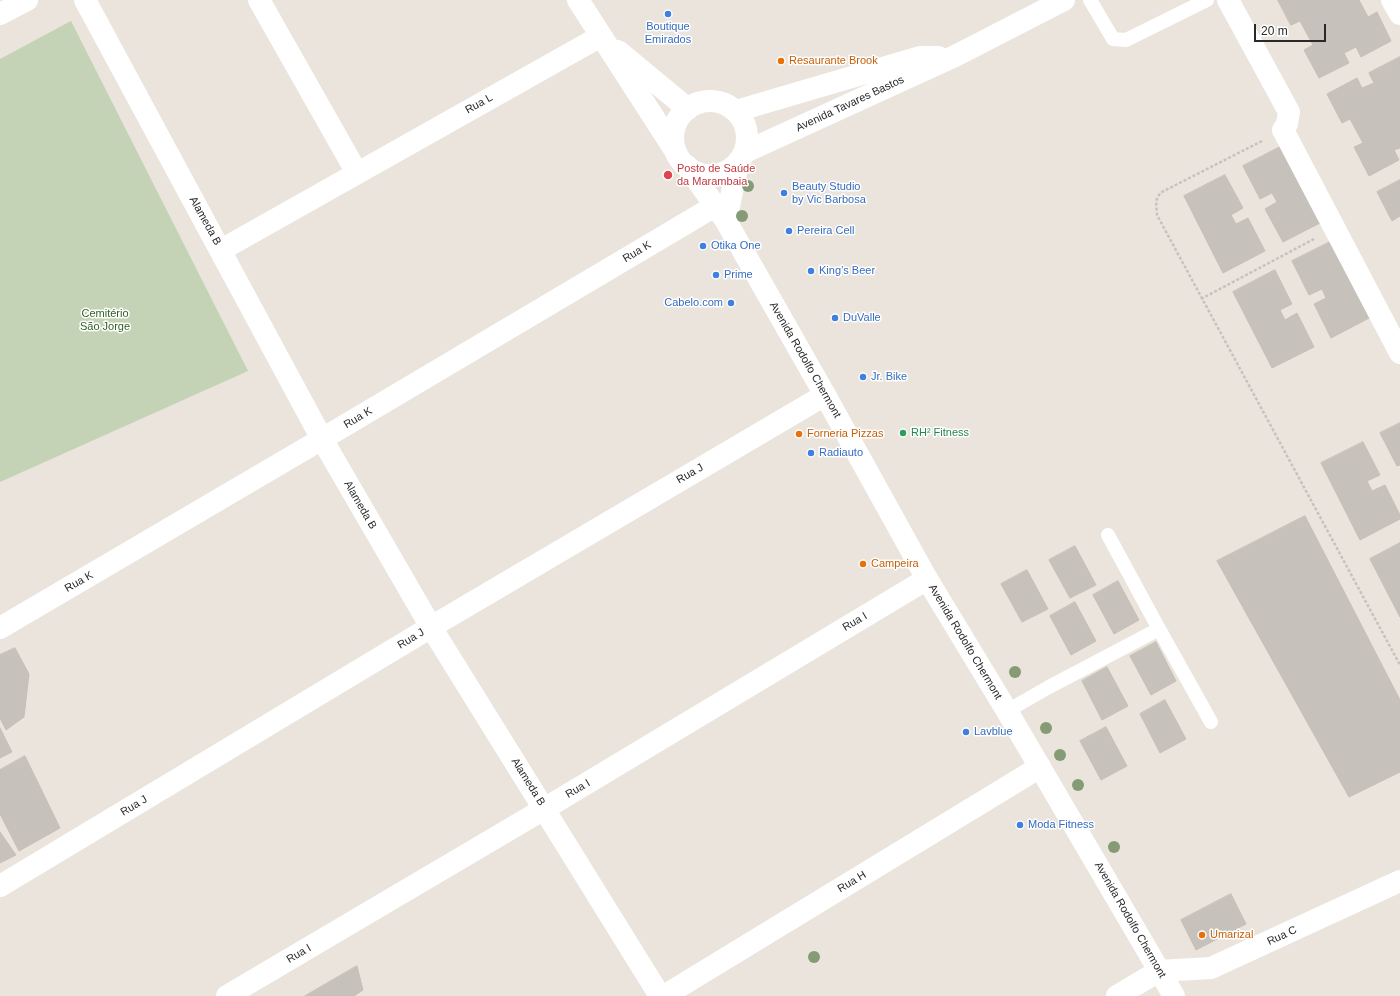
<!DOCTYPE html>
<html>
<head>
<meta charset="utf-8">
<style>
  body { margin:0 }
  #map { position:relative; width:1400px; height:996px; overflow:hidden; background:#eae4dc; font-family:Arial,sans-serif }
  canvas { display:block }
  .scale { position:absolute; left:1254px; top:24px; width:72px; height:18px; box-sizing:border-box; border:2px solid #292929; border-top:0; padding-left:5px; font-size:12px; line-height:14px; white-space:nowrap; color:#292929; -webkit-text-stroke:3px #fff; paint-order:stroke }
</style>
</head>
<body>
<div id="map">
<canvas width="1400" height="996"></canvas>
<div class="scale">20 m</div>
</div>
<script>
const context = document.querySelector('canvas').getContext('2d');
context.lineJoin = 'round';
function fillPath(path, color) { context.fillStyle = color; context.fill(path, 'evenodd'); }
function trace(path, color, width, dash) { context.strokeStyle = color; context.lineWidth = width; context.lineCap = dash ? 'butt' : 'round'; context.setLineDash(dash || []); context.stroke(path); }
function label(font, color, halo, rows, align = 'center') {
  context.font = font + ' Arial,sans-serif'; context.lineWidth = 3; context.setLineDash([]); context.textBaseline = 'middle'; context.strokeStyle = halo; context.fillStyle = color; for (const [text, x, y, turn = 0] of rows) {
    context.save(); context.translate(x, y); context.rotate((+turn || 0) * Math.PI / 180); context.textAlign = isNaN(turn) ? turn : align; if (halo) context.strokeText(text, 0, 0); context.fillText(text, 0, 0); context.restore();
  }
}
fillPath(new Path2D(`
  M71 21 248 371 0 482V59Z`), '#c4d2b5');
const building = new Path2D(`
  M1278 0H1359L1368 17 1377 12 1391 41 1361 57 1356 47 1344 53 1349 63 1319 78 1304 50 1313 45 1300 21 1291 25Z
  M1400 57V148L1394 150 1399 160 1369 176 1354 147 1363 143 1350 119 1342 123 1327 94 1357 78 1362 88 1374 83 1369 73Z
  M1284 145 1324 221 1283 242 1265 209 1277 202 1272 193 1260 199 1243 166Z
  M1225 175 1243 208 1231 215 1236 224 1248 218 1265 251 1223 273 1184 196Z
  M1400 180V216L1392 221 1377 192Z
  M1334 240 1373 316 1331 338 1314 304 1326 298 1322 289 1309 295 1292 261Z
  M1275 270 1292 304 1280 310 1285 320 1297 313 1314 347 1272 368 1233 292Z
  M1400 423V465L1397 466 1380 433Z
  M1363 442 1380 475 1367 481 1372 491 1385 485 1400 515V519L1360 540 1321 463Z
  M1305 516 1400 700V772L1349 797 1217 561Z
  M1400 543V617L1370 559Z
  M1075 546 1096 585 1070 598 1049 560Z
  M1027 570 1048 609 1022 622 1001 584Z
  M1118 581 1139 620 1114 634 1093 595Z
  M1075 602 1096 641 1071 655 1050 616Z
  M1156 642 1176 681 1151 695 1130 656Z
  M15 648 29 674 24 717 6 730 0 718V655Z
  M1107 667 1128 706 1102 720 1082 681Z
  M1165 700 1186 739 1160 753 1140 714Z
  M1106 727 1127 766 1101 780 1080 741Z
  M0 728 12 752 0 758Z
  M25 756 60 828 19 851 0 814V770Z
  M0 832 16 855 0 863Z
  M1231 894 1246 924 1196 950 1181 920Z
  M357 966 363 990 354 996H305Z`);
fillPath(building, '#c6c2bb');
trace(building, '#c5bfb6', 1);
trace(new Path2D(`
  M1262 141 1160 193 1156 201 1157 215 1400 665
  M1201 299 1314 239`), '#c3c3c3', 2.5, [3, 2]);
trace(new Path2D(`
  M1090 0 1113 39 1126 40 1207 0
  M1159 629 1211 722
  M1007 711 1049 687 1159 629 1108 535`), '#fff', 14);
trace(new Path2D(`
  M85 0 322 439 431 627 660 996
  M259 0 357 173
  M1228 0 1289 112 1287 124 1283 130 1400 353
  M1392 0 1400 14
  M221 250 601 36
  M0 628 322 439 715 206
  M0 886 431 627 825 395
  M227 996 544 809 927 579
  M664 996 1040 767
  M1117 996 1159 971 1211 968 1400 881`), '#fff', 22);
trace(new Path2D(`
  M0 14 27 0`), '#fff', 22);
trace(new Path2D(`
  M578 0 676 152
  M618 51 688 109
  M673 138a37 37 0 1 1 74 0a37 37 0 1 1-74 0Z
  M736 111 920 57H938
  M745 152 955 56 1064 0
  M687 166 726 221 825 395 927 579 1007 711 1174 996
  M726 221 738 163`), '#fff', 22);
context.fillStyle = '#849b75';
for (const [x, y] of [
  [748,186],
  [742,216],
  [1015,672],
  [1046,728],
  [1060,755],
  [1078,785],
  [1114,847],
  [814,957]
]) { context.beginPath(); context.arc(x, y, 6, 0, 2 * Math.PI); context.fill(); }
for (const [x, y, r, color] of [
  [668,14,4,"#3f7fe0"],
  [781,61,4,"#e8710a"],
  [668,175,5,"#e0444e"],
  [784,193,4,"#3f7fe0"],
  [789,231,4,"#3f7fe0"],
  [703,246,4,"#3f7fe0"],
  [811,271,4,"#3f7fe0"],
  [716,275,4,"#3f7fe0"],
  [731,303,4,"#3f7fe0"],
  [835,318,4,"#3f7fe0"],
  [863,377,4,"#3f7fe0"],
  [903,433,4,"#2e9e5b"],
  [799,434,4,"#e8710a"],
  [811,453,4,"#3f7fe0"],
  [863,564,4,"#e8710a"],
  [966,732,4,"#3f7fe0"],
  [1020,825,4,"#3f7fe0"],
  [1202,935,4,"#e8710a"]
]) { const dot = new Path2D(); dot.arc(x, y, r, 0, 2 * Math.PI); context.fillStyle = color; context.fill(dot); trace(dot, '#fff', 1.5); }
label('11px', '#366cbe', '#fff', [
  ["Boutique",668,27,"center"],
  ["Emirados",668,40,"center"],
  ["Beauty Studio",792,187],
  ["by Vic Barbosa",792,200],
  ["Pereira Cell",797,231],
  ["Otika One",711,246],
  ["King’s Beer",819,271],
  ["Prime",724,275],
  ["Cabelo.com",723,303,"right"],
  ["DuValle",843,318],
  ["Jr. Bike",871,377],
  ["Radiauto",819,453],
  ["Lavblue",974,732],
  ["Moda Fitness",1028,825]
], 'left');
label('11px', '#c56008', '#fff', [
  ["Resaurante Brook",789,61],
  ["Forneria Pizzas",807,434],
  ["Campeira",871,564],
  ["Umarizal",1210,935]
], 'left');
label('11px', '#292929', '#fff', [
  ["Rua L",479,104,-29],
  ["Avenida Tavares Bastos",850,104,-25],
  ["Alameda B",205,221,61],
  ["Rua K",637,252,-31],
  ["Avenida Rodolfo Chermont",805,360,60],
  ["Rua K",358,418,-31],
  ["Rua J",690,474,-30],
  ["Alameda B",360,505,60],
  ["Rua K",79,582,-30],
  ["Rua I",855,622,-31],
  ["Rua J",411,639,-31],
  ["Avenida Rodolfo Chermont",965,642,59],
  ["Alameda B",528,782,58],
  ["Rua I",578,789,-31],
  ["Rua J",134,806,-31],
  ["Rua H",852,882,-31],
  ["Avenida Rodolfo Chermont",1130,920,60],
  ["Rua C",1282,936,-25],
  ["Rua I",299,954,-31]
]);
label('11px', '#be3a42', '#fff', [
  ["Posto de Saúde",677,169],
  ["da Marambaia",677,182]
], 'left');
label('11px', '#305f21', '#fff', [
  ["Cemitério",105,314],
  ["São Jorge",105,327]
]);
label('11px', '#27864d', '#fff', [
  ["RH² Fitness",911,433]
], 'left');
</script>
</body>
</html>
